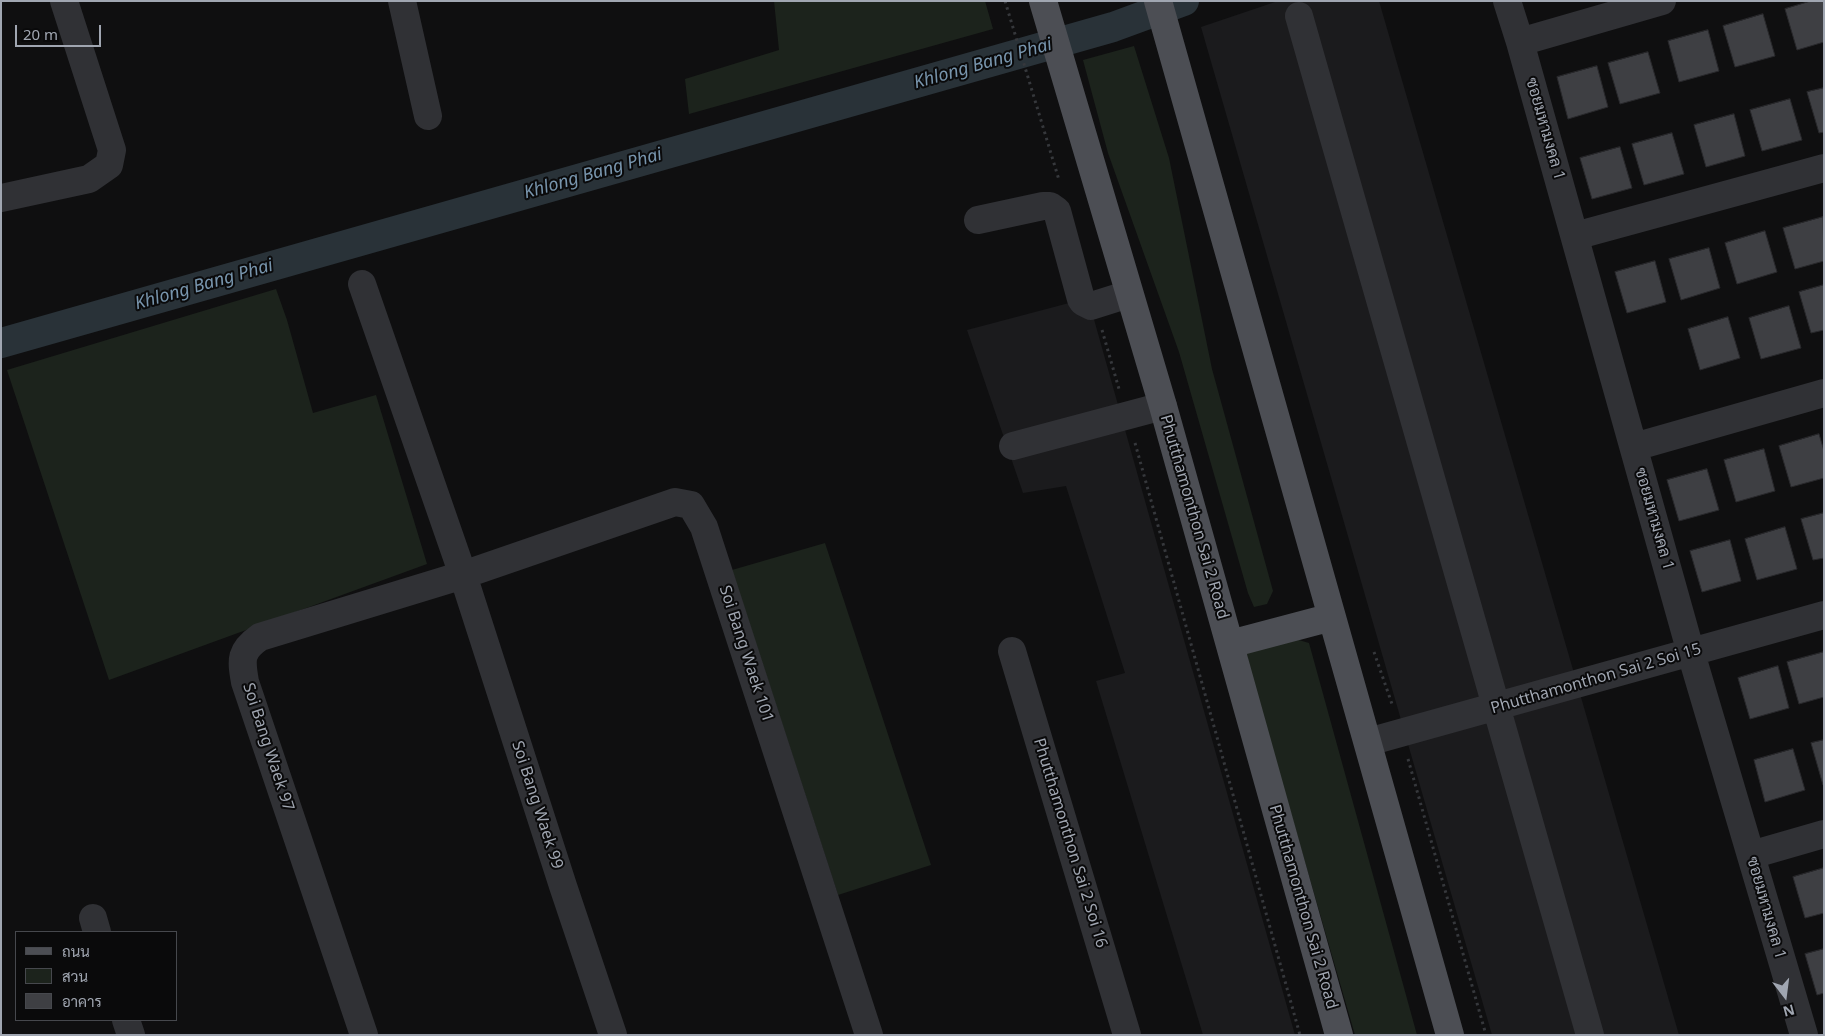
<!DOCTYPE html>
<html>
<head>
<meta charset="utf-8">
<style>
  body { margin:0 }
  #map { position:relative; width:1825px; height:1036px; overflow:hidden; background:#0f0f10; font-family:"Noto Sans",Sarabun,sans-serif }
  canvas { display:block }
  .frame { position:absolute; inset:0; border:2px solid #a0a6b1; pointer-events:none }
  .legend { position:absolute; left:15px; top:931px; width:162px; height:90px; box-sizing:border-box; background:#0a0a0b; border:1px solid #46484d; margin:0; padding:6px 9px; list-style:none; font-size:15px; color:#a0a6b1 }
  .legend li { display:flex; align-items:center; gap:10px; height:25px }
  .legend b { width:25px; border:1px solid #46484d }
  .north { position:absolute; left:1760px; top:971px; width:50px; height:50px; -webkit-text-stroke:4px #0a0a0b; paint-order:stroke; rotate:165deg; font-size:14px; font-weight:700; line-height:20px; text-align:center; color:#a0a6b1 }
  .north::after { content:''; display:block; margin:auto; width:18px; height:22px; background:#a0a6b1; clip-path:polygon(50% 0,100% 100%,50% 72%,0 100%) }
  .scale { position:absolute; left:15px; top:25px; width:86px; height:22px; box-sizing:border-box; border:2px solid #a0a6b1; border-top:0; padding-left:6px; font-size:15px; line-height:18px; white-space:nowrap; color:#a0a6b1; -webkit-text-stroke:4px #0a0a0b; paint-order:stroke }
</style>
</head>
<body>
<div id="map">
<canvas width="1825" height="1036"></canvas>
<div class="frame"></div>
<ul class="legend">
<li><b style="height:6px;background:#4c4e54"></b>ถนน</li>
<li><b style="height:14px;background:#1c231c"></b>สวน</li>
<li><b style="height:14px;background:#3e3f43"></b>อาคาร</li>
</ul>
<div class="north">N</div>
<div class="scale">20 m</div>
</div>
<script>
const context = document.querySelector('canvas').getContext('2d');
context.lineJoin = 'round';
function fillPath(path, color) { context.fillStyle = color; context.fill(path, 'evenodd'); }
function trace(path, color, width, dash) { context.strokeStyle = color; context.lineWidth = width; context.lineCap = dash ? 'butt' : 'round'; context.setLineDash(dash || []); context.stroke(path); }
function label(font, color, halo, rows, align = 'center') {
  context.font = font + ' "Noto Sans",Sarabun,sans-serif'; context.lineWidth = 4; context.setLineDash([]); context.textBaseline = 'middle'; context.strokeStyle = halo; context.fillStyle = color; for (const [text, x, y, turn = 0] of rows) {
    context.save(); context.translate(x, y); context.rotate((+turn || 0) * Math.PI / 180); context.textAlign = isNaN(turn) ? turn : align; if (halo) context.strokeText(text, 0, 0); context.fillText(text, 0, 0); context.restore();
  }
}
fillPath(new Path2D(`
  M1278 1H1379L1679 1035H1492L1201 27Z
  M1088 298 1295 1035H1203L1096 681 1125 673 1066 486 1023 493 967 330Z`), '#1b1b1d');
fillPath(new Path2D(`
  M774 1H985L993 29 689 114 685 79 779 50Z
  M1134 46 1169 158 1212 369 1273 591 1267 604 1254 607 1248 593 1179 352 1108 153 1083 60Z
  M276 289 287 320 313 413 376 395 427 564 109 680 7 370Z
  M825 543 931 865 838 895 732 570Z
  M1292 638 1309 643 1417 1035H1355L1250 672 1246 649Z`), '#1c231c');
trace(new Path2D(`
  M1 343 1113 27 1184 1`), '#293238', 30);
const building = new Path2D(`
  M1811 1H1824V42L1797 50 1785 9Z
  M1763 14 1775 56 1735 67 1723 26Z
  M1708 30 1719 71 1679 82 1668 41Z
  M1648 52 1660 93 1620 104 1608 63Z
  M1597 66 1608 107 1568 119 1557 77Z
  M1824 88V132L1819 133 1807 92Z
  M1790 99 1802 140 1762 151 1750 110Z
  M1734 114 1745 156 1706 167 1694 125Z
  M1672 133 1684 174 1644 185 1632 144Z
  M1620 147 1632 188 1592 199 1580 158Z
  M1823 217 1824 261 1795 269 1783 228Z
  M1765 231 1777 272 1737 284 1725 243Z
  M1709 248 1720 288 1681 300 1669 259Z
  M1655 261 1666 302 1627 313 1615 272Z
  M1824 285V330L1811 333 1799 292Z
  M1789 306 1801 348 1761 359 1749 318Z
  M1728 317 1740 358 1700 370 1688 329Z
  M1819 434 1824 451V478L1791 487 1779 446Z
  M1764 449 1775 491 1736 502 1724 460Z
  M1707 469 1719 510 1679 521 1667 480Z
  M1824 513V558L1813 560 1801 519Z
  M1785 527 1797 569 1757 580 1745 539Z
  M1730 540 1741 581 1702 592 1690 551Z
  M1824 652V697L1799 704 1787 662Z
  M1778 666 1789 708 1750 719 1738 678Z
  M1824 740V784L1823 785 1811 743Z
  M1793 749 1805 790 1765 802 1754 760Z
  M1824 868V913L1805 918 1793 877Z
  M1824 949V993L1817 995 1805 954Z`);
fillPath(building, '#3e3f43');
trace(building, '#29292c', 1);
trace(new Path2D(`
  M1005 1 1059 180
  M1102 330 1119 389
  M1135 443 1300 1035
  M1374 652 1393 707
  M1408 759 1486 1035`), '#36383c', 3, [2.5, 4]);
trace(new Path2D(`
  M402 1 428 116
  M1507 1 1520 42 1691 653 1804 1035
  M1299 16 1590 1035
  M1520 42 1662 1
  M1 198 89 179 109 165 112 150 64 1
  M978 220 1043 206H1050L1057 211 1081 299 1083 302 1091 306 1129 294
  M1575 236 1824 168
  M362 284 463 575 563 886 613 1035
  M1013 446 1163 406
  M1634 447 1824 393
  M1012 651 1127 1035
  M1368 742 1824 615
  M1751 855 1824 834
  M93 918 97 932
  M126 1020 131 1035
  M364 1035 245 682C241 659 240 651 260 637L463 575 675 502 691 505 704 527 869 1035`), '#303135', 28);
trace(new Path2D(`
  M1043 1 1163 406 1339 1035
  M1158 1 1450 1035
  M1230 644 1332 617`), '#4c4e54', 28);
label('16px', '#a0a6b1', '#0a0a0b', [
  ["ซอยมหามงคล 1",1545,129,74],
  ["Phutthamonthon Sai 2 Road",1194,517,74],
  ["ซอยมหามงคล 1",1654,519,74],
  ["Soi Bang Waek 101",746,654,72],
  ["Phutthamonthon Sai 2 Soi 15",1596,679,-16],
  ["Soi Bang Waek 97",268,747,72],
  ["Soi Bang Waek 99",537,805,72],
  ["Phutthamonthon Sai 2 Soi 16",1070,843,73],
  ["Phutthamonthon Sai 2 Road",1303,907,74],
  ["ซอยมหามงคล 1",1766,908,74]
]);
label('italic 18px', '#7794ac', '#0a0a0b', [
  ["Khlong Bang Phai",983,64,-16],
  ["Khlong Bang Phai",593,174,-16],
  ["Khlong Bang Phai",204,285,-16]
]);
</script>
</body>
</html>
